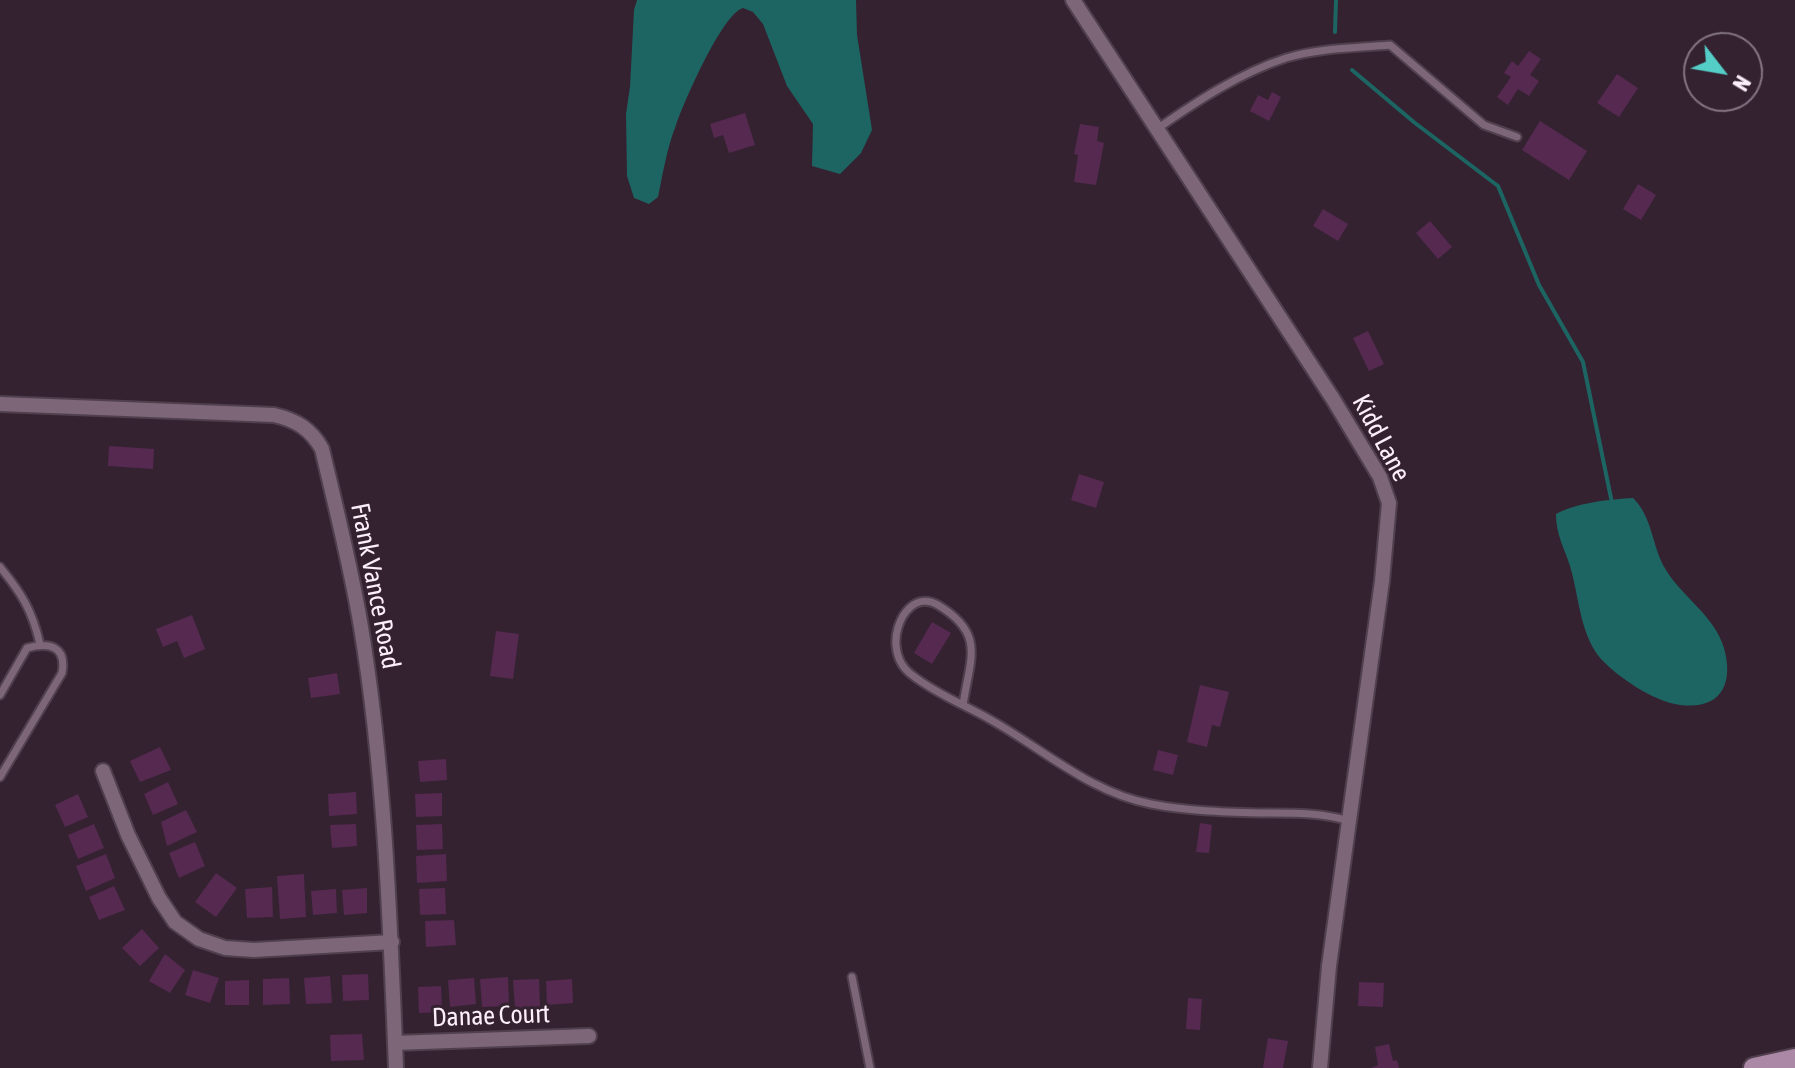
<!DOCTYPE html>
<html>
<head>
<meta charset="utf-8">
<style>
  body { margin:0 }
  #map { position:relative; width:1795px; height:1068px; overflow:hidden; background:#342231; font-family:"Asap Condensed",sans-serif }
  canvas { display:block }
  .north { position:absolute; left:1683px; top:32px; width:80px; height:80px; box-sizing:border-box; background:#342231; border:2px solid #847481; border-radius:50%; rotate:121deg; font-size:22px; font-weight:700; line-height:32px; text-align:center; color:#fceffa }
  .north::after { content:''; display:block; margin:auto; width:28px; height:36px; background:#54cdc7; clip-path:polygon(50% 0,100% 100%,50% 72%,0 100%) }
</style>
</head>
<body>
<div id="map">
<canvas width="1795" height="1068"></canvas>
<div class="north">N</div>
</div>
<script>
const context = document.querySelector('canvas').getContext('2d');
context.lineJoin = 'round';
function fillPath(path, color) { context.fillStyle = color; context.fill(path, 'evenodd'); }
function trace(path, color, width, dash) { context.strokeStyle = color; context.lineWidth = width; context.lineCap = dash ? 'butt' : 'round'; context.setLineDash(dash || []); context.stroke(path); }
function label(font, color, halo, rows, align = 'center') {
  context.font = font + ' "Asap Condensed",sans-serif'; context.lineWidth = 6; context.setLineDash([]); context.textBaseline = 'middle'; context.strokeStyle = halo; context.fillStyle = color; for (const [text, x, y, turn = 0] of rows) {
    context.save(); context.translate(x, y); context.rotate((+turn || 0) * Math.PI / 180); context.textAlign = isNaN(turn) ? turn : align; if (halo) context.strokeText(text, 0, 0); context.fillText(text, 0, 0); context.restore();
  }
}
fillPath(new Path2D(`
  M637 0H856L857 35 872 130 861 153 840 174 812 166 813 124 787 86 763 24 753 12 743 8C722 14 684 102 676 125 667 148 663 173 658 197L649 204 634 198 627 176 626 114 630 87 634 10Z
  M1633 498C1653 517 1652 548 1666 570 1683 598 1714 615 1724 648 1734 684 1721 710 1680 705 1653 701 1619 678 1601 659 1580 635 1579 596 1570 566 1564 547 1556 535 1556 514 1576 503 1611 499 1633 498Z`), '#1d6562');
trace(new Path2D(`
  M1335 32 1336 0
  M1352 70 1415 123 1498 186 1539 285 1583 362 1612 503`), '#1d6562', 4);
fillPath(new Path2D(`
  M1529 51 1541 59 1530 75 1539 81 1529 96 1518 89 1508 105 1497 97 1511 77 1504 73 1512 61 1518 66Z
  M1617 74 1638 88 1619 117 1597 103Z
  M1272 92 1281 97 1269 121 1250 111 1258 95 1268 100Z
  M745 113 755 145 729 153 723 135 714 138 710 124Z
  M1540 121 1587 151 1569 180 1522 150Z
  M1080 124 1099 127 1097 141 1104 143 1096 185 1074 182 1078 155 1074 154Z
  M1638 184 1656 195 1641 220 1623 209Z
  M1323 209 1348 224 1338 241 1313 226Z
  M1430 221 1452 247 1438 259 1416 233Z
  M1368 331 1384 364 1369 371 1353 338Z
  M109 446 154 449 153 469 108 466Z
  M1079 474 1104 482 1096 508 1071 500Z
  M192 615 205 649 184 658 177 641 163 647 156 629Z
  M932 622 951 633 932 664 914 653Z
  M496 631 519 634 513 679 490 676Z
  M337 673 340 694 311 698 308 678Z
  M1200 685 1229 692 1220 727 1212 725 1207 747 1187 742Z
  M160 747 171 770 140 782 130 761Z
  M1158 750 1178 755 1173 775 1153 770Z
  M446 759 447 780 420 782 418 761Z
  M168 782 178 804 153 815 144 794Z
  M356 792 357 814 329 816 328 794Z
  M442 793V816L416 817 415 794Z
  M78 794 88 817 65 827 55 805Z
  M186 810 197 832 167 846 161 822Z
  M1200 823 1212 825 1209 853 1196 852Z
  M94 824 104 848 78 859 68 835Z
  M356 824 357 846 332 848 330 825Z
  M442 824 443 849 417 850 416 825Z
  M195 842 205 866 179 878 169 853Z
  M106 854 115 878 86 891 76 866Z
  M446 854 447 881 417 883 416 856Z
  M216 873 237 888 216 917 195 902Z
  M304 874 306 917 280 919 277 876Z
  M114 886 125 910 99 920 89 897Z
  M272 887 273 917 247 918 245 889Z
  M367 888V913L344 915 342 890Z
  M445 888 446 914 420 915 419 889Z
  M336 889 337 913 313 915 311 891Z
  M454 920 456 945 426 947 425 921Z
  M142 929 159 948 140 966 122 948Z
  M165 954 185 970 170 993 149 981Z
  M193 970 219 978 210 1003 185 995Z
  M368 974 369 1000 343 1001 342 975Z
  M330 976 332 1003 306 1004 304 978Z
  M508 977 509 1006 482 1007 480 979Z
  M289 978 290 1004 263 1005V979Z
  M474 978 476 1004 450 1007 448 980Z
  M539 979 540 1007 515 1008 513 980Z
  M572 979 573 1003 547 1005 546 981Z
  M249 980V1005H225V981Z
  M1359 982 1384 983 1383 1007 1358 1006Z
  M441 986 442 1012 419 1013 418 987Z
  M1188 998 1202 999 1200 1030 1186 1029Z
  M362 1034 364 1060 331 1061 330 1035Z
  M1268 1038 1288 1041 1283 1068H1263Z
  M1389 1044 1393 1061 1397 1060 1399 1068H1371L1378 1065 1375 1047Z`), '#552950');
const lane = new Path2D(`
  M1157 129C1197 101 1240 73 1286 58 1319 48 1356 48 1390 45L1484 125 1517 137
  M0 567C22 594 32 610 40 644
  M0 695 27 648C49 642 67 646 62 673L0 777
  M963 705C970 658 986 634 938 605 912 590 894 623 896 645 897 657 901 667 912 675 936 694 965 705 991 720 1043 749 1091 793 1151 804 1187 811 1223 812 1260 813 1291 813 1320 812 1350 821
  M852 977 870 1068`);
const street = new Path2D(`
  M1073 0 1333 399 1380 477 1389 503 1382 581 1329 966 1320 1068
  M0 404 274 415C296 420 311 429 322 449 336 508 351 567 361 627 385 772 390 921 396 1068
  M103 771 128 835 159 898 175 922 199 939 225 948 254 950 392 942
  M395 1043 589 1036`);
const secondary = new Path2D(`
  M1754 1068 1795 1059`);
trace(lane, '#503f4d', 11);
trace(street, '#503f4d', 18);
trace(secondary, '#503f4d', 24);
trace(lane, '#7c6678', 7);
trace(street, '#7c6678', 14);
trace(secondary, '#ab88a5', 20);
label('26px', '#fceffa', '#342231', [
  ["Kidd Lane",1381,438,62],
  ["Frank Vance Road",375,586,79],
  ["Danae Court",491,1016,-2]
]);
</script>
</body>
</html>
